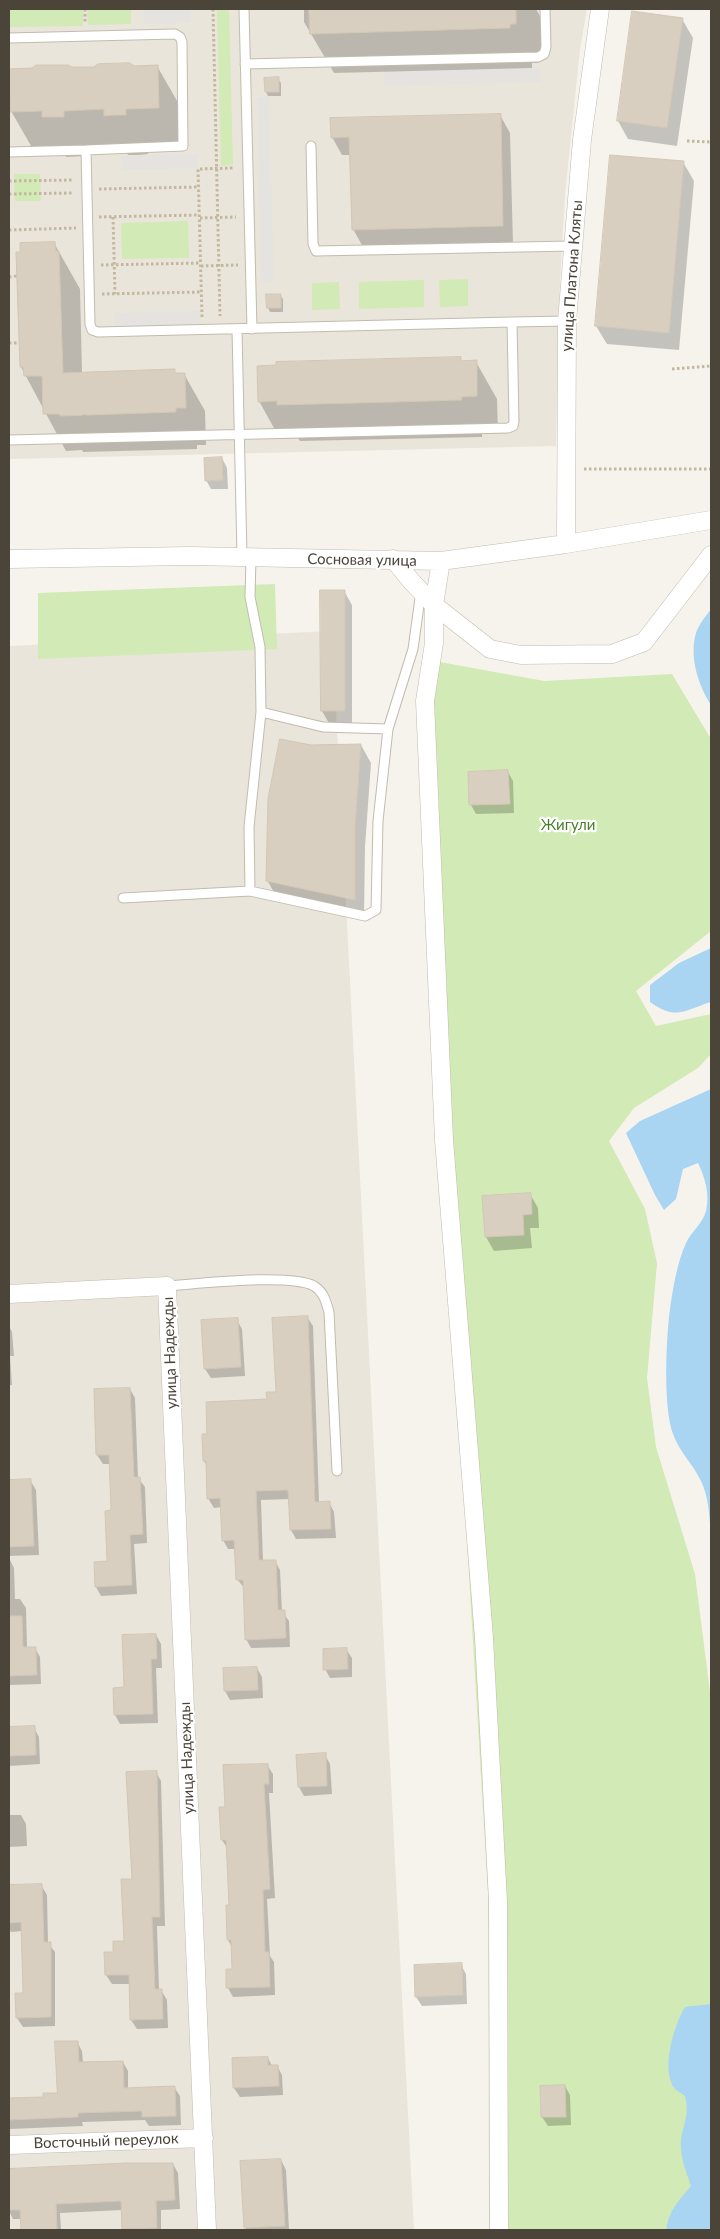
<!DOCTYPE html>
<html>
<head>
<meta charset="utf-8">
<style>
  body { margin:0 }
  #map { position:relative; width:720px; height:2239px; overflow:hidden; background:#f6f3ec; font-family:Lato,sans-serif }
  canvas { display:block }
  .frame { position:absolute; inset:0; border:10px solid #4b4439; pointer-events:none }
</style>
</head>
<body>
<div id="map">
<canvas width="720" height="2239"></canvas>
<div class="frame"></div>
</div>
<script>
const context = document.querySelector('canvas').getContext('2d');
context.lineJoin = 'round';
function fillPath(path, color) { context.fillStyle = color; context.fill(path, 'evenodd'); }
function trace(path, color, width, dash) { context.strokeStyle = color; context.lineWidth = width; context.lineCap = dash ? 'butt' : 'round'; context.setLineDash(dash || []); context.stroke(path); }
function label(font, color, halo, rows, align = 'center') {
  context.font = font + ' Lato,sans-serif'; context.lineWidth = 4.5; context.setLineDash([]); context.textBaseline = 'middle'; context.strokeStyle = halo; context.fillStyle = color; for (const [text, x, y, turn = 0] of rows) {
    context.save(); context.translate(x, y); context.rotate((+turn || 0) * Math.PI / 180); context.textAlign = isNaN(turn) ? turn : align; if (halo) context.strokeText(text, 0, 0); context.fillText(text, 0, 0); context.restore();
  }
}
fillPath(new Path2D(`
  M9 9H587L580 49 565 195 560 281 556 446 9 459Z
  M332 631 414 2230H9V646Z`), '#eae5da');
fillPath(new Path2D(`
  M9 9H83V26L9 27Z
  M87 9H131V24L88 25Z
  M217 9H229L233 165 221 166Z
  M14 174H40L41 201H15Z
  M188 221 189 258 122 259 121 223Z
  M468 279V306L440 307 439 280Z
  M424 280V307L359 309V282Z
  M339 282 340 309 312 310V283Z
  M275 584 277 649 38 659V593Z
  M429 660 544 681 672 674 711 739V931L636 991 656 1026 711 1014V1054L698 1068 634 1108 609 1141 645 1209 657 1263 647 1378 656 1447 695 1574 711 1700V2015L691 2098 693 2201 681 2230H489L488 1894 417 703Z`), '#d2eab5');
fillPath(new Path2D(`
  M191 9V23L144 24 143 10Z
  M540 68 541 82 384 86V71Z
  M257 97H269L274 282H261Z
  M197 154V168L122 170V156Z
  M200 311 201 325 115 327V313Z`), '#e5e3e0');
fillPath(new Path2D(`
  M711 609V705C698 685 689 656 696 633 699 624 706 616 711 609Z
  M711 948V1002C684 1010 677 1021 650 1002V985L679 963Z
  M711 1089V1534C709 1515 709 1496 700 1479 692 1463 679 1451 673 1434 663 1407 666 1338 670 1309 673 1288 677 1263 686 1243 691 1232 703 1223 706 1211 710 1195 705 1177 698 1163L683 1169 676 1199 664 1210 655 1195 626 1133 640 1121Z
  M711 2004V2230H666C668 2212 679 2200 691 2186 687 2174 681 2160 681 2147 680 2127 691 2119 685 2096 682 2094 678 2091 675 2089 660 2070 674 2025 685 2007Z`), '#a9d4f2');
fillPath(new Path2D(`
  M304 9H536L545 25 546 56H538V63H532V68L334 73 304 22Z
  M682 19 693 38 677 146 628 139 618 121Z
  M157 66 180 106 181 147 148 148V154L138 155H128L125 149 86 150V156L66 157 63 150 34 151 11 111 72 69Z
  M278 79 281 83V96H268L266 92Z
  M500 115 510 133 513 244 363 247 353 229 351 155H342L332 137Z
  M683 162 694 181 679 350 607 344 596 326Z
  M54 243 80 289 82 373 174 371 176 374H184L205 411 206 445H197V449L83 452 82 450 66 451 21 367Z
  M268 295H280L283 299V312H270L268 308Z
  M460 359 462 362H476L497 399 498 433 482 434V437L300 441 298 438 280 439 259 401Z
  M222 458 227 468 228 489H211L206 480Z
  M344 591 352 605V725H330L322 711Z
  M361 745 371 763 365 847 364 917 278 899 267 880 311 746Z
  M508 772 513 781 514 813 476 814 471 805Z
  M530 1194 538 1208 539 1228H530L532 1248 494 1251 486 1237Z
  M307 1317 313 1326 319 1503 329 1502 334 1512 336 1538 296 1539 291 1530 290 1499 261 1500 263 1562 275 1561 280 1570 282 1612 289 1621 290 1647 251 1648 246 1639 245 1589 237 1579 236 1549H228L223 1540 221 1507 214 1508 208 1498 207 1466 204 1461 209 1435 277 1393Z
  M237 1320 242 1329 245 1376 211 1378 205 1369Z
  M9 1326 12 1332 14 1356H10L12 1385H9Z
  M130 1389 135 1398 138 1478 145 1487 147 1543 134 1544 137 1594 101 1596 96 1587 108 1562 112 1512 110 1464H103L97 1455Z
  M30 1480 36 1490 39 1555 9 1556V1481Z
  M9 1558 14 1568 15 1599H20L26 1608 27 1648H35L40 1657 41 1684 9 1685Z
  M156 1635 161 1644 162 1668H156L158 1723 120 1724 115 1715 125 1688Z
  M346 1649 352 1658V1677L330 1678 325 1669Z
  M257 1668 262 1677 263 1698 230 1700 225 1691Z
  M34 1728 39 1737 40 1764 9 1766V1729Z
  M325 1755 330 1764 332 1794 304 1796 299 1787Z
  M267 1765 273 1774V1793H269L275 1898 267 1899 270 1956 274 1962 275 1995 233 1997 228 1988 227 1970H233L232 1947 228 1940 230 1906 228 1849 222 1840 226 1808Z
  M156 1772 161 1781 165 1926H157L159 1991 161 1990 167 2000 168 2028 137 2029 131 2020 130 1984H112L106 1975V1953H115L126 1942 133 1880Z
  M9 1815H21L26 1824 27 1846 9 1847Z
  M41 1885 47 1895 48 1943 55 1952V2026L23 2027 17 2018 24 1994 23 1931 11 1932 9 1928V1887Z
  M461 1965 466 1974 467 2004 422 2006 416 1997Z
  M77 2042 82 2051 83 2063 123 2062 128 2071V2089L174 2087 180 2096 181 2125 149 2126 145 2120 82 2122 83 2126 10 2129 9 2099 44 2098 58 2094Z
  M268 2058 272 2066H277L282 2075 283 2095 240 2097 234 2088Z
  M565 2086 570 2095 571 2125 548 2126 542 2117 541 2087Z
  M281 2160 286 2170 289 2230H246L242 2162Z
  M173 2164 178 2173 180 2209 161 2210V2230H123L122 2210 60 2213 61 2230H23L22 2219H13L9 2211V2170Z`), '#0003');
const building = new Path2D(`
  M309 9H516V24H510V28L310 34Z
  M632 11 683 18 667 128 617 121Z
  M130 63 134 66 158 65 159 108 126 109V115H115L104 116V109L64 111V117H42V111L10 112 9 69 32 68 36 65H68L72 67H94L98 64Z
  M279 77V92H265L264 78Z
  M501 114 503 226 352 230 349 137 331 138 330 118Z
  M610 155 684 161 669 333 595 326Z
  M55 242 56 251H59L63 373 175 369V373H185L186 408H176V412L60 416V414H43L42 376H24L23 367H20L16 252H20V243Z
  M266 294H281V308H267Z
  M461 357V361L477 360V396L461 397 462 400 394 402 277 405V401L258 402 257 366 276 365V362Z
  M222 457 223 480 205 481 204 458Z
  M320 590H345V711H321Z
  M280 739 311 745 361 744 355 828V900L266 881 268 799Z
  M508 770 510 804 469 805 468 772Z
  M531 1193 532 1214 523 1215 524 1235 485 1237 482 1196Z
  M308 1316 315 1502 330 1501 331 1529 290 1530 288 1490 256 1491 259 1560H276L278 1610H285L286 1638 245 1640 243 1580H236L234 1540 222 1541 220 1498 207 1499 206 1461H203L202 1434H207L206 1402 267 1399 266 1392H276L272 1318Z
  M238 1318 241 1367 204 1369 201 1320Z
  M130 1388 134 1477H140L143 1534 130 1535 132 1585 95 1587 94 1562 107 1561 105 1511 111 1510 109 1455H96L94 1389Z
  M31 1479 34 1546 9 1547V1480Z
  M9 1616H22L23 1647H36L37 1675 9 1676Z
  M156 1634 157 1659H151L153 1714 114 1715 113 1688 124 1687 122 1635Z
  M347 1648 348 1669 323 1670V1649Z
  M257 1667 258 1690 224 1691 223 1668Z
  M35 1726 36 1755 9 1756V1727Z
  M326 1753 327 1786 298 1787 296 1755Z
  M268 1764 269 1784H264L270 1889 263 1890 265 1952H269L270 1987 226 1988V1969H232L231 1940H227L226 1905H229L226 1840H221L219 1807H225L223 1765Z
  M157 1771 160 1917H152L155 1989H162L163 2019 130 2020 129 1975H105L104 1952H113V1941H124L121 1879H132L126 1772Z
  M42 1884 44 1942H51V2017L16 2018 15 1993H23L21 1922 9 1923V1885Z
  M462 1963 463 1995 415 1997 414 1965Z
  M55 2041H78L79 2062 123 2061 124 2088 175 2086 176 2116 142 2117V2111L78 2113V2117L9 2120V2098L43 2097V2093H57Z
  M268 2057V2065H278L279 2086 233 2088 232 2058Z
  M565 2085 566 2117H541L540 2086Z
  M281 2159 285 2226 244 2228 240 2161Z
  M127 2163H173L175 2200 156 2201 157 2228 122 2229 121 2201 56 2204 57 2230H21L20 2210H9V2169Z`);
fillPath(building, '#d8cfc1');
trace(building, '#d3c7b4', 1);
const service = new Path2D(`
  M244 9 252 329
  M9 38 175 34 180 37 182 42 183 146 86 150 90 324 92 330 98 332 512 322 514 421 513 426 508 428 9 440
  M245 64 538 57 544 54 546 47 545 9
  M311 146 313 244 316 251 572 246
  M9 152 86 150
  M512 322 567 321
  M237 329 242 557
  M261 712 323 727 388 729
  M250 891 249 827 261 712 260 647 250 597 251 558
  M123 898 250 891 365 916 376 910 378 821 388 729 413 649 421 591
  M167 1286C197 1284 291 1273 314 1286 324 1292 326 1302 329 1312L337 1471`);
const minor = new Path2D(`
  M566 544 567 321 582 140 600 9
  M9 559 190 556 441 561 566 544 711 520
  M393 559 412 582 434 605 490 649 521 655 612 654 644 642 711 555
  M441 561 434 605V643L425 701 444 1140 484 1638 498 1901 499 2230
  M9 1294 167 1286 207 2230
  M9 2145 204 2138`);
trace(service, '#c2bbae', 11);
trace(minor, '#c2bbae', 19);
trace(new Path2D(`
  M85 9V23
  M213 9 220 316
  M687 141 711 142
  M9 181 73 180
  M99 189 199 187
  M9 194 73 193
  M99 217 199 215
  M113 217 115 294
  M200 218 236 217
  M9 230 76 228
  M101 265 201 263
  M201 266 238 265
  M9 277 17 276
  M102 294 201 292
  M202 317 198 169 234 168
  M9 343H19
  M672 369 711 366
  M84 415 85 427
  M584 469H711`), '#c4b79f', 3, [2.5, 2.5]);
trace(service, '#fff', 9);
trace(minor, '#fff', 18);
label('15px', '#4b4439', '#fff', [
  ["улица Платона Кляты",572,276,-86],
  ["Сосновая улица",362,560,1],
  ["улица Надежды",170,1353,-92],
  ["улица Надежды",187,1758,-92],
  ["Восточный переулок",106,2141,-2]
]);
label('15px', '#4a7f2a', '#fff', [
  ["Жигули",568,825]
]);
</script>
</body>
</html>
